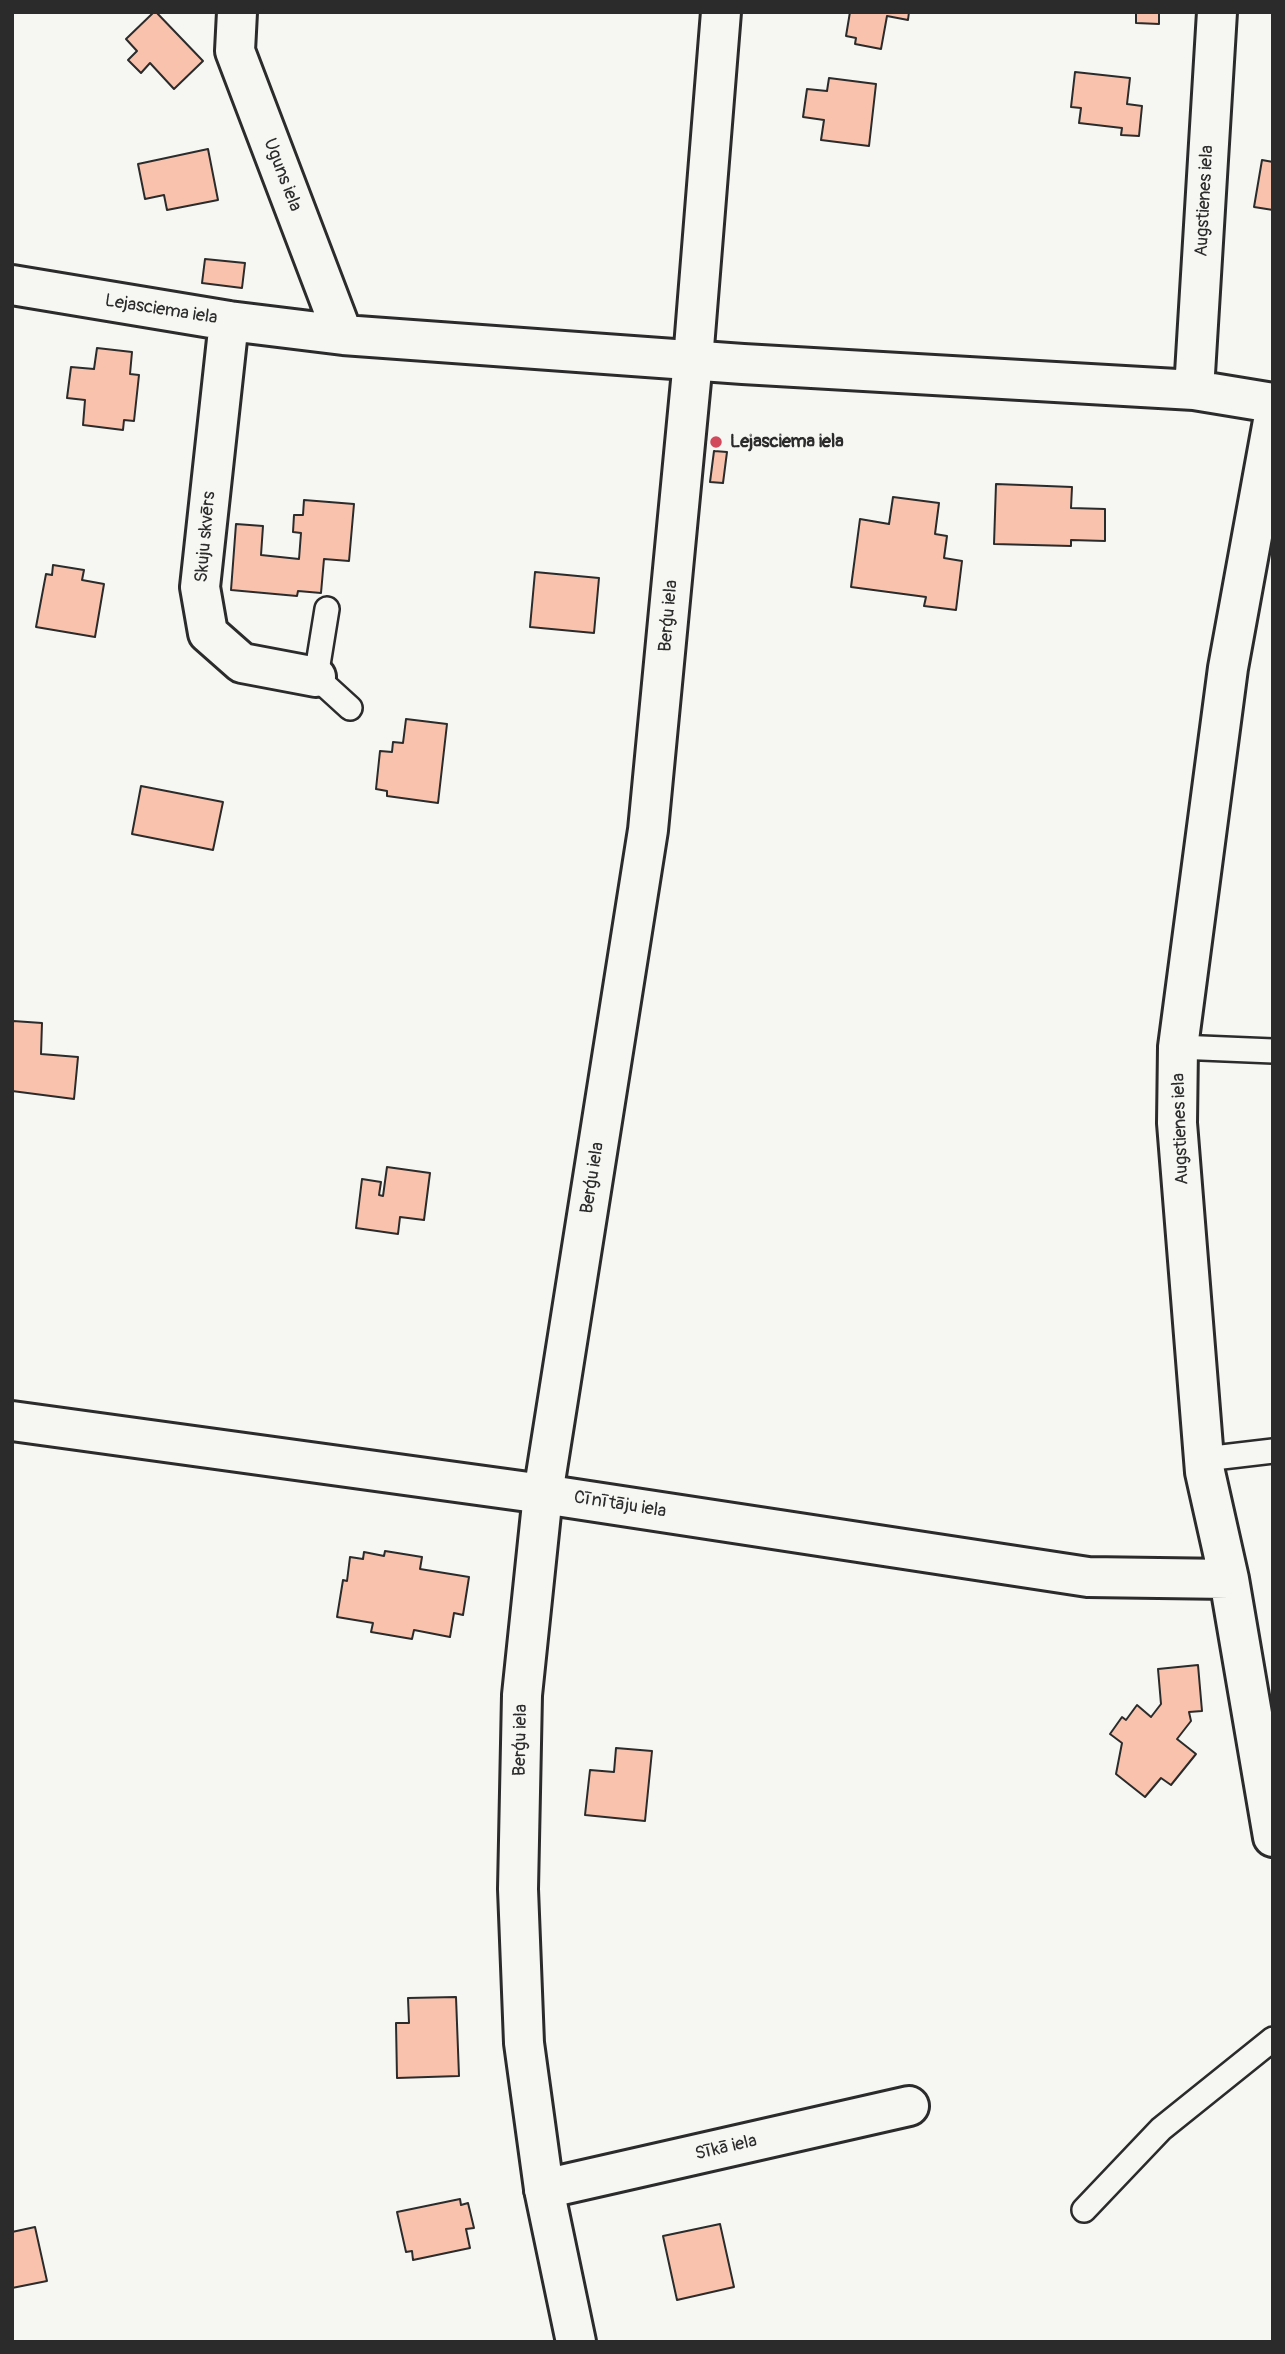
<!DOCTYPE html>
<html>
<head>
<meta charset="utf-8">
<style>
  body { margin:0 }
  #map { position:relative; width:1285px; height:2354px; overflow:hidden; background:#f6f6f2; font-family:Pangolin,sans-serif }
  canvas { display:block }
  .frame { position:absolute; inset:0; border:14px solid #2b2b2b; pointer-events:none }
</style>
</head>
<body>
<div id="map">
<canvas width="1285" height="2354"></canvas>
<div class="frame"></div>
</div>
<script>
const context = document.querySelector('canvas').getContext('2d');
context.lineJoin = 'round';
function fillPath(path, color) { context.fillStyle = color; context.fill(path, 'evenodd'); }
function trace(path, color, width, dash) { context.strokeStyle = color; context.lineWidth = width; context.lineCap = dash ? 'butt' : 'round'; context.setLineDash(dash || []); context.stroke(path); }
function label(font, color, halo, rows, align = 'center') {
  context.font = font + ' Pangolin,sans-serif'; context.lineWidth = 7; context.setLineDash([]); context.textBaseline = 'middle'; context.strokeStyle = halo; context.fillStyle = color; for (const [text, x, y, turn = 0] of rows) {
    context.save(); context.translate(x, y); context.rotate((+turn || 0) * Math.PI / 180); context.textAlign = isNaN(turn) ? turn : align; if (halo) context.strokeText(text, 0, 0); context.fillText(text, 0, 0); context.restore();
  }
}
const building = new Path2D(`
  M154 12H156L203 61 174 89 150 63 141 73 128 60 137 51 126 39Z
  M850 12H909L908 20 887 16 881 49 855 44 856 38 846 36Z
  M1136 12H1159V24L1136 23Z
  M1075 72 1130 78 1127 104 1142 106 1139 136 1121 135 1122 128 1079 123 1081 108 1071 107Z
  M829 78 876 84 869 146 821 140 824 120 803 117 807 89 827 91Z
  M208 149 218 200 167 210 164 195 145 199 138 164Z
  M1262 160 1273 162V210L1254 207Z
  M205 259 245 263 242 288 202 283Z
  M97 348 132 352 130 374 139 375 134 421 124 420 123 430 83 425 85 400 67 398 71 367 94 369Z
  M714 451 727 452 723 483 710 482Z
  M996 484 1072 487 1071 508 1105 509V541L1071 540V546L994 544Z
  M893 497 939 503 935 534 947 536 944 558 962 561 956 610 924 606 926 597 851 587 860 519 889 524Z
  M304 500 354 504 349 561 324 559 321 593 298 591 297 596 231 590 236 524 263 526 261 555 299 559 301 533 293 532 294 515H303Z
  M53 565 84 570 82 580 104 584 95 637 36 627 46 574 52 575Z
  M535 572 599 578 594 633 530 627Z
  M406 719 447 724 438 803 387 796V791L376 789 380 751 392 752 393 742 403 743Z
  M141 786 223 802 213 850 132 834Z
  M13 1021 42 1023 41 1054 78 1057 74 1099 12 1091Z
  M387 1167 430 1173 424 1220 400 1217 398 1234 356 1228 362 1179 381 1182 379 1195 383 1196Z
  M385 1551 422 1557 420 1569 469 1577 463 1615 454 1613 450 1637 414 1630 412 1639 371 1632 373 1623 337 1617 343 1580 347 1581 350 1557 363 1559 364 1552 384 1556Z
  M1198 1665 1202 1711 1189 1712 1191 1721 1177 1739 1196 1754 1171 1785 1161 1778 1145 1797 1116 1774 1122 1743 1110 1734 1122 1717 1126 1720 1137 1705 1151 1717 1161 1704 1158 1669Z
  M616 1748 652 1751 645 1821 585 1815 590 1770 614 1772Z
  M456 1997 459 2076 397 2078 396 2023H409L408 1998Z
  M460 2199 461 2205 468 2203 474 2228 466 2229 470 2248 413 2260 412 2251 406 2252 397 2212Z
  M720 2224 734 2287 677 2300 663 2236Z
  M35 2227 47 2281 12 2288V2232Z`);
fillPath(building, '#f9c2ac');
trace(building, '#2b2b2b', 2);
const service = new Path2D(`
  M327 609 316 677 350 708
  M1178 1047 1273 1051
  M1205 1459 1273 1451
  M1084 2210 1161 2129 1273 2039`);
const minor = new Path2D(`
  M237 12 235 51 343 335
  M12 285 229 321 343 335 743 364 1194 390 1273 403
  M229 321 200 587 208 633 242 663 316 677
  M1194 390 1217 12
  M1273 421 1228 668 1178 1047 1177 1123 1205 1472 1229 1579 1273 1837
  M12 1421 543 1494 1088 1577 1229 1579
  M544 2189 909 2106`);
const tertiary = new Path2D(`
  M576 2342 544 2189 524 2043 518 1889 522 1695 543 1494 648 830 693 360 721 12`);
trace(service, '#2b2b2b', 28);
trace(minor, '#2b2b2b', 44);
trace(tertiary, '#2b2b2b', 44);
trace(service, '#f6f6f2', 23);
trace(minor, '#f6f6f2', 38);
trace(tertiary, '#f6f6f2', 38);
for (const [x, y, r, color] of [
  [716,442,7,"#d1495b"]
]) { const dot = new Path2D(); dot.arc(x, y, r, 0, 2 * Math.PI); context.fillStyle = color; context.fill(dot); trace(dot, '#f6f6f2', 2.5); }
label('18px', '#2b2b2b', '#f6f6f2', [
  ["Uguns iela",282,175,69],
  ["Augstienes iela",1205,201,-87],
  ["Lejasciema iela",161,310,9],
  ["Skuju skvērs",206,537,-85],
  ["Berģu iela",669,616,-85],
  ["Augstienes iela",1181,1129,-92],
  ["Berģu iela",593,1178,-81],
  ["Cīnītāju iela",620,1505,9],
  ["Berģu iela",521,1740,-89],
  ["Sīkā iela",726,2148,-13]
]);
label('bold 18px', '#2b2b2b', '#f6f6f2', [
  ["Lejasciema iela",730,442]
], 'left');
</script>
</body>
</html>
